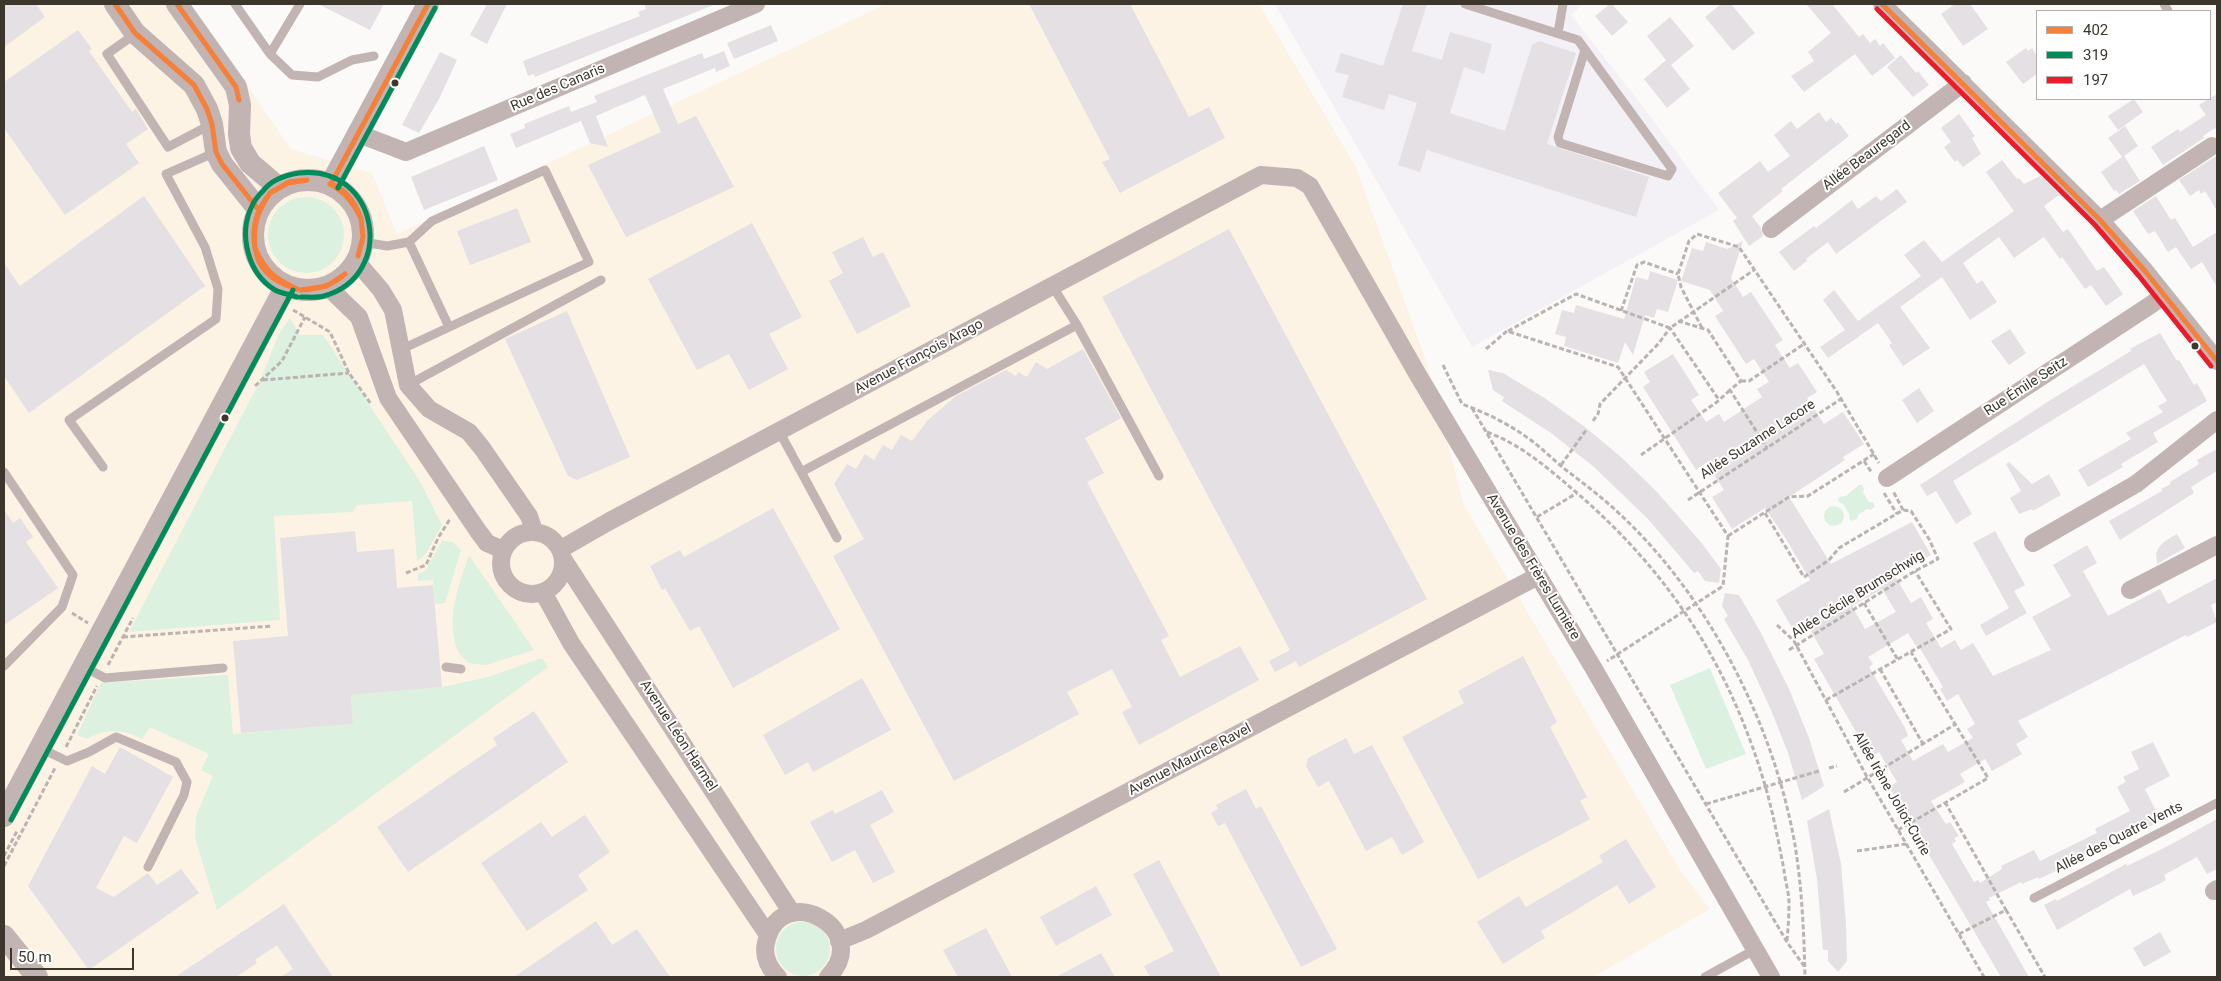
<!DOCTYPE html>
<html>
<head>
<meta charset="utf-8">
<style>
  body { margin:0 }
  #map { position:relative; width:2221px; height:981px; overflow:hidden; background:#fcfaf8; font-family:Roboto,sans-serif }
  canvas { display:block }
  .frame { position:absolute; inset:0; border:5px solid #3c362c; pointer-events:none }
  .legend { position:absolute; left:2036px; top:10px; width:175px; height:90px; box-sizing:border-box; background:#fff; border:1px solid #b1afab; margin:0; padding:6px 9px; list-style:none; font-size:15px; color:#3c362c }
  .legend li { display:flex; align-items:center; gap:10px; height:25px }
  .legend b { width:25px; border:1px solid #b1afab }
  .scale { position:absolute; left:10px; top:948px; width:124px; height:22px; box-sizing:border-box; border:2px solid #3c362c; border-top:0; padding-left:6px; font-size:15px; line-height:18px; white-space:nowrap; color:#3c362c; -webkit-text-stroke:4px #fff; paint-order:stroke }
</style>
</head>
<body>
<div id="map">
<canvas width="2221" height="981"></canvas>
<div class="frame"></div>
<ul class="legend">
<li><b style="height:6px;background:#f67f39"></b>402</li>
<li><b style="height:6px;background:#008b5a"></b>319</li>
<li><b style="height:6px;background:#ed1b29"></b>197</li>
</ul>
<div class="scale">50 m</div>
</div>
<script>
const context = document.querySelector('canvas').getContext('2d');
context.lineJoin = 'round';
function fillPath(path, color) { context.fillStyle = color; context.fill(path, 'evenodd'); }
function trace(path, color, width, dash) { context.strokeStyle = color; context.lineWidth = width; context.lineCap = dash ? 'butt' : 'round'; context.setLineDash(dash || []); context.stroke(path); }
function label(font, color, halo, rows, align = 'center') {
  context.font = font + ' Roboto,sans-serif'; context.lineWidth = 4; context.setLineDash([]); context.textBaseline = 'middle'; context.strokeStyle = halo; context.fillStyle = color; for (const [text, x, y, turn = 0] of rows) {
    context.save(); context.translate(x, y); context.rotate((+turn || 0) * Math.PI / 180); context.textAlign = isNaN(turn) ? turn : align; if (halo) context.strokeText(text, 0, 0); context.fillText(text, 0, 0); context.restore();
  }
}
fillPath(new Path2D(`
  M4 4H191L291 149 372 173 397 234 886 4H1259L1356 167 1427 363 1464 505 1681 871 1710 909 1595 976 1596 977H4Z`), '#fdf3e5');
fillPath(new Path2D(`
  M1275 4H1583L1571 15 1644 108 1719 210 1472 347Z`), '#f3f0f6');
fillPath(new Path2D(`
  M268 235a38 38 0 1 1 76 0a38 38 0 1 1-76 0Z
  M290 318 300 335H323L421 483 442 525 425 555 417 561 412 501 357 505 353 512 274 516 280 620 129 632 259 383 279 334Z
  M1859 485H1862L1864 489 1863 492 1869 502H1873L1875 506 1871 510 1867 509 1858 515 1857 519 1850 521 1849 514 1844 505 1838 501 1839 497 1846 496Z
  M1824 516a10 10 0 1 1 20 0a10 10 0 1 1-20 0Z
  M442 541 452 542 461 550 445 603 435 604 433 580 418 581V573L424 572 426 570Z
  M469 555 534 650 486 665 468 663C465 659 460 655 458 651 445 620 459 584 469 555Z
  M542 658 548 667 217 910 195 838 196 816 213 776 201 770 209 754 150 727 142 739C122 729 107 728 87 739L77 735 101 683 228 675 233 734 353 724 351 695 442 687 488 677Z
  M1710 668 1746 754 1706 769 1670 685Z
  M776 949a27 27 0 1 1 54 0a27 27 0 1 1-54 0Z`), '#dcf1e0');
fillPath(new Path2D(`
  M4 4H36L45 17 4 47Z
  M318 4H384L370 30Z
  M487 4H507L487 44 470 35Z
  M644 4H716L535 77 534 74 528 76 523 61 640 16 638 12 646 9Z
  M1029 4H1130L1189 117 1209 107 1225 138 1120 193 1102 162 1110 159Z
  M1403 4H1427L1412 51 1442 60 1450 32 1492 44 1484 74 1464 67 1450 113 1505 131 1532 45 1539 41 1576 53 1547 144 1649 177 1636 217 1427 150 1420 172 1398 165 1417 103 1389 94 1384 110 1342 97 1349 75 1335 72 1341 53 1383 66Z
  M1610 4H1612L1628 22 1612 36 1595 16Z
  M1721 4H1731L1755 33 1733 51 1705 17Z
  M1806 4H1832L1859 37 1863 34 1870 43 1875 39 1880 46 1883 43 1895 58 1872 76 1855 54 1804 92 1791 76 1814 61 1808 52 1831 33Z
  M1955 4H1970L1988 29 1963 46 1941 14Z
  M1670 17 1694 46 1671 65 1690 89 1667 108 1644 79 1666 60 1647 36Z
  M771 25 778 41 734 59 727 43Z
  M78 30 92 49 89 51 132 112 136 109 148 129 126 144 139 163 65 215 4 128V82Z
  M2026 48 2028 51 2032 48 2037 56V74L2023 84 2006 62Z
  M724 51 730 66 716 72 715 68 663 89 678 124 696 116 734 187 626 237 588 165 661 132 645 95 596 116 608 147 590 143 581 121 516 148 510 134 525 128 524 124 569 106 571 112 597 102 594 96 702 53 704 59Z
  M440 52 457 60 439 99 419 133 402 125Z
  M1901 55 1916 73 1918 71 1929 85 1913 97 1887 67Z
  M2217 94V131L2215 128 2203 136 2204 138 2163 165 2151 147 2178 129 2180 132 2206 115 2199 105Z
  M2134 99 2143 112 2118 130 2108 116Z
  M1819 112 1826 122 1831 118 1836 124 1838 122 1849 136 1781 189 1783 191 1752 216 1761 228 1763 236 1749 246 1733 221 1737 218 1718 193 1760 161 1768 172 1790 156 1774 135 1791 121 1797 129Z
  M1959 114 1975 136 1972 138 1981 154 1963 167 1957 160 1955 162 1944 147 1951 142 1941 128Z
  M2125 126 2138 146 2124 156 2140 181 2119 194 2116 190 2114 191 2101 172 2122 157 2108 138Z
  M484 146 498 180 424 210 411 177Z
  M2216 156 2217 158V211L2205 191 2201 194 2199 190 2190 196 2179 180Z
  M2002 160 2017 179 2019 178 2024 184 2040 176 2052 187 2059 195 2044 206 2063 232 2068 229 2097 271 2104 267 2123 294 2106 306 2091 285 2085 289 2062 257 2060 259 2044 237 2014 258 1999 237 1963 263 1977 284 1982 280 1997 302 1970 320 1942 277 1900 307 1930 348 1903 366 1889 345 1892 343 1878 323 1828 358 1820 347 1845 330 1823 300 1834 290 1858 321 1921 276 1904 255 1924 240 1942 262 2014 211 1986 172Z
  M1897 189 1907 202 1836 254 1828 242 1806 259 1807 261 1794 271 1779 252 1814 226 1816 228 1852 200 1858 209 1876 196 1881 201Z
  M144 196 205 286 29 413 4 376V263L20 286Z
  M2156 196 2171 220 2175 218 2193 247 2217 232V287L2202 262 2191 269 2176 247 2168 252 2155 231 2148 234 2133 211Z
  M517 208 531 242 470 265 457 231Z
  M752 223 802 317 769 334 788 369 749 390 729 354 697 370 648 279Z
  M1229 229 1427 599 1299 667 1296 661 1275 672 1269 661 1290 650 1102 297Z
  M863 237 873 257 883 252 911 306 857 334 829 281 843 273 832 252Z
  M1743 241 1731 278 1743 297 1751 292 1783 340 1775 345 1790 368 1798 363 1817 392 1807 398 1824 424 1843 412 1864 444 1843 457 1845 460 1789 497 1831 564 1912 522 1931 555 1895 576 1911 603 1921 597 1933 619 1926 623 1941 648 1955 640 1961 650 1973 643 1993 676 2051 650 2032 617 2071 596 2053 565 2087 545 2097 563 2083 571 2108 616 2160 589 2168 604 2217 578V602L2211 605 2217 622 2187 637 2186 635 2018 721 2028 737 2016 744 2022 754 1992 771 1985 759 1960 774 1965 782 1931 801 1946 824 1950 822 1959 836 1954 838 1956 841 1952 844 1974 882 1978 880 1980 883 2002 869 2001 866 2034 850 2040 861 2097 833 2095 829 2130 811 2117 787 2126 782 2123 777 2139 769 2131 752 2153 742 2170 776 2145 789 2161 821 2039 879 2038 877 2022 884 2021 882 1989 898 1990 900 1986 902 2029 977H2001L1889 787 1897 782 1879 752 1867 760 1859 746 1863 744 1814 659 1824 654 1808 626 1795 633 1776 600 1810 580 1786 539 1765 508 1732 529 1712 497 1724 490 1706 463 1696 470 1643 387 1650 382 1644 372 1673 354 1699 395 1691 400 1706 422 1719 414 1724 422 1762 397 1757 389 1769 382 1754 359 1746 364 1715 316 1723 311 1710 290 1681 281 1692 248 1703 251 1706 242 1727 249ZM1882 589 1896 612 1865 629 1852 606ZM1908 633 1916 646 1918 645 1943 687 1940 689 1947 701 1958 694 1975 724 1967 729 1973 738 1948 752 1943 744 1913 761 1901 740 1908 736 1905 728 1869 667 1873 664 1868 657Z
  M1650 271 1678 280 1668 312 1657 309 1654 318 1645 315 1633 355 1625 342 1618 363 1564 346 1566 337 1555 334 1562 310 1574 313 1576 305 1624 319 1636 277 1648 280Z
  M567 311 630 457 577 480 568 476 505 339Z
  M2010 329 2026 353 2009 365 1991 341Z
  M2160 333 2177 361 2179 360 2194 385 2197 383 2207 401 2153 433 2158 442 2121 464 2123 467 2088 487 2078 470 2131 439 2126 433 2163 412 2158 406 2167 401 2144 364 1953 481 1972 514 1956 524 1936 491 1927 496 1920 485 2052 399 2131 351 2130 349Z
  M1083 349 1121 418 1085 438 1104 473 1087 482 1169 636 1161 640 1180 677 1240 646 1259 680 1139 745 1122 712 1132 707 1112 669 1067 692 1079 714 954 781 833 556 864 539 834 484 847 464 856 469 865 454 874 460 883 445 892 450 901 435 912 441 928 420 956 396 1006 370 1016 376 1018 372 1027 377 1036 362 1047 369Z
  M1488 370 1503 373 1546 399 1585 427 1621 457 1657 492 1700 541 1721 569 1719 583 1705 581 1698 571 1694 573 1648 519 1594 467 1551 433 1502 401 1504 397 1493 390Z
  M1919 388 1934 411 1917 423 1902 400Z
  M2217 449V471L2191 487 2194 493 2120 540 2109 521 2162 491 2161 489 2171 484 2170 482 2199 464 2197 460Z
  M2009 462 2032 484 2049 474 2061 495 2033 511 2032 509 2019 514 2010 498 2021 491 2006 464Z
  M773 508 840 629 733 688 699 626 690 631 665 588 662 590 650 566 680 550 684 557Z
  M4 510 13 523 20 518 33 537 26 542 58 588 4 625Z
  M355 531 357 552 394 549 397 588 433 585 442 687 351 695 353 724 241 733 233 641 288 636 280 538Z
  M1995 531 2025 585 2014 591 2027 613 1986 636 1980 625 2009 608 1973 543Z
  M2177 534 2185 548 2157 564 2156 553 2159 547 2165 541Z
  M1725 593 1739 595 1761 633 1789 689 1809 738 1824 786 1802 800 1788 753 1771 710 1748 660 1724 619 1728 616 1722 606Z
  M1523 656 1557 722 1550 727 1587 797 1580 801 1590 819 1478 879 1402 737 1464 703 1458 691Z
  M862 678 891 730 813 772 808 762 785 775 763 735Z
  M534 711 568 762 408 872 377 827 497 745 493 738Z
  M1346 738 1354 754 1372 745 1424 842 1402 855 1392 837 1366 851 1329 781 1318 787 1306 766 1308 758Z
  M120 747 173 777 137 843 124 836 96 888 114 897 148 873 157 885 181 869 199 893 89 970 28 886 92 766 105 774Z
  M1246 789 1256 809 1261 806 1337 949 1301 967 1225 823 1218 826 1211 813 1218 809 1216 805Z
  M882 790 894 812 870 825 895 872 873 883 855 850 832 862 810 822 833 810 835 814Z
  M1829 809 1841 864 1846 924 1847 961 1838 972 1828 961V950H1823L1817 879 1807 821Z
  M585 815 610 852 578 875 588 890 527 931 481 863 541 822 552 837Z
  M2217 819V869L2207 874 2197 857 2164 875 2166 880 2159 884 2133 896 2130 889 2057 930 2044 905 2056 899 2057 901 2126 864 2127 866 2168 846Z
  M1626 839 1656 887 1629 904 1617 885 1541 931 1545 938 1503 964 1477 922 1519 896 1526 907 1603 862 1599 856Z
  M1159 860 1221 977H1150L1144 966 1174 951 1133 874Z
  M1096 886 1112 915 1056 946 1040 917Z
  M284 904 333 977H281L293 969 277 945 255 960 257 963 236 977H175Z
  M596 921 612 945 637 929 670 977H514Z
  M986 928 1012 977H958L943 950Z
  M2160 932 2171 952 2144 967 2133 948Z
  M1101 953 1115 977H1056Z`), '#e4e0e3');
trace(new Path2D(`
  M293 310 330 332 349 373 371 404
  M1621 311 1637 265 1644 262 1678 274
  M1678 321 1708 330 1741 381 1730 390 1767 448
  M1702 328 1681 287 1678 274 1689 241 1697 234 1739 247 1837 392 1879 463
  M1508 331 1576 294 1670 328 1754 270
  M1486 349 1507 331 1618 367 1728 536 1723 586 1607 661
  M1443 365 1462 404C1484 412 1505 422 1525 436 1540 446 1552 459 1566 470 1587 486 1608 502 1627 521 1712 603 1775 729 1795 845 1802 888 1804 934 1805 977
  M263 380 349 373
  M1741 381H1749L1804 344
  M255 386 282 361 305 317
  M1472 408 1787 942 1804 966
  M1593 421 1598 414 1600 404 1659 343 1670 328 1719 400
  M1487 432C1522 445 1549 469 1577 493 1673 576 1732 670 1767 792 1774 818 1779 844 1784 870 1785 881 1789 892 1789 903 1789 916 1788 929 1787 941
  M1641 455 1717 402 1730 390
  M1864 461 1872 473
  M1561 465 1587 429
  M1884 493 1897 514
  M1688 500 1841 399
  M1765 513 1804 577 1829 560 1839 548 1903 510 1893 491
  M1537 517 1577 493
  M1728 536 1789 497 1808 496 1874 454
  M406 573 426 565 438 538 450 519
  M1864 603 1898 660
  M72 613 88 623
  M1777 625 1794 641 1866 775 1984 977
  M123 637 272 626
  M1789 650 1915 571 1938 559 1929 539 1911 511 1903 510
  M108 665 133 618
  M1880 669 1923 744
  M1826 700 1951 629 1915 571
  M66 747 97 686
  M1829 768 1837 766
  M1844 792 1954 725
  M1945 802 2006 910
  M1706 804 1819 771
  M1898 830 1988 778 1911 652
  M1857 851 1906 844
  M4 856 17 831
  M4 866 55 768
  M1959 934 2006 910 2045 977`), '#bbb3b1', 3, [5, 2.5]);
trace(new Path2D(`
  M235 4 270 54 292 75 318 77 352 60 374 56
  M1465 4 1578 40 1672 169 1668 176 1560 143 1558 137 1585 50
  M2164 4 2168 11
  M1558 33 1563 4
  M135 34 107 54 168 147 212 124
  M270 54 300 4
  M363 242 387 246 409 242 432 221 545 170 589 262 400 350
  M409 242 449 327
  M1077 325 1159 476
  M408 385 601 280
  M779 431 837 538
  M103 467 69 420 216 319 218 289 205 247 166 174 216 152
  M4 472 73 575 62 607 4 666
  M801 472 1077 325 1053 287
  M84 667 105 678 223 668
  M446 667 461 669
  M40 748 67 761 89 752 116 737 176 762 187 782 184 795 148 867
  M2034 898 2217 803
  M1705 977 1756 949`), '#c1b4b2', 9);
trace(new Path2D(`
  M1882 4 2100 220 2145 271 2217 361
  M359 134 406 152 756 4
  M2100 220 2212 146
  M1771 229 1963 83
  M357 262 381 290 393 310 408 385 429 409 469 432 482 448 529 516 534 531
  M328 287 359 317 388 398 478 531 487 543 503 550
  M1887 478 2152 304 2163 295
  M501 563a31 31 0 1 1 62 0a31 31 0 1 1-62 0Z
  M2033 543 2136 484 2217 420
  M561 549 608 522 1261 175 1297 178 1310 186 1418 375 1594 669 1771 977
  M563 559 792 913
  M2130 590 2217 545
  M543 592 571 643 768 935
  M2214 891 2217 889
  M839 941 866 930 1538 576
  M778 977C769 968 763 956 766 943 780 878 875 929 828 977`), '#c1b4b2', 18);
trace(new Path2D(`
  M115 4 135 33 194 85 207 109 212 124 216 152 222 164 258 209
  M177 4 236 87 240 105 239 134 241 148 250 163 278 187
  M253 235a55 55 0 1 1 110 0a55 55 0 1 1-110 0Z
  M331 184 428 4
  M4 816 286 286
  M4 936 37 977`), '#c1b4b2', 22);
trace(new Path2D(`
  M115 4 135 33 194 85 207 109 212 124 216 152 222 164 258 209
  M177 4 236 87 239 100
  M1882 4 2100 220 2145 271 2217 361
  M330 184C346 188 355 203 361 218
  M330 184C345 192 353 203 361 218
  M331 184 428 4
  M270 193 289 182 307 180
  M270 193 288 183 307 180
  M255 248C265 271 274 278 297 289
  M255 248C258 271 276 283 297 289
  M255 248C251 226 257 210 270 193
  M255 248C253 224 257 213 270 193
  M358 256 363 237 361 218
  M358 256 363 237 361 218
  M301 290C318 289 332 286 345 274
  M301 290 327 286 345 274`), '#f67f39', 5);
trace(new Path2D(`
  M338 188 435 8
  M297 297C290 294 282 294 275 290 248 274 238 234 252 206 254 201 259 195 263 191 271 180 286 175 299 173 379 164 397 276 324 296 317 298 308 297 301 297
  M11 820 293 290`), '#008b5a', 5);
trace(new Path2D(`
  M1877 9 2095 225 2139 276 2211 366`), '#ed1b29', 5);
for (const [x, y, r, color] of [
  [395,83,4.5,"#3c362c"],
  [2195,346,4.5,"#3c362c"],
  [225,418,4.5,"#3c362c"]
]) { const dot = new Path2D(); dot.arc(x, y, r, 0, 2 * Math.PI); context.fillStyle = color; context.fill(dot); trace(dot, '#fff', 2); }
label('14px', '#3c362c', '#fff', [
  ["Rue des Canaris",558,88,-23],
  ["Allée Beauregard",1867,156,-37],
  ["Avenue François Arago",919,357,-28],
  ["Rue Émile Seitz",2026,387,-33],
  ["Allée Suzanne Lacore",1758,440,-33],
  ["Avenue des Frères Lumière",1533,567,59],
  ["Allée Cécile Brumschwig",1858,595,-32],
  ["Avenue Léon Harmel",678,736,57],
  ["Avenue Maurice Ravel",1190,760,-28],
  ["Allée Irène Joliot-Curie",1891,794,60],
  ["Allée des Quatre Vents",2119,838,-27]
]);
</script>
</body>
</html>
